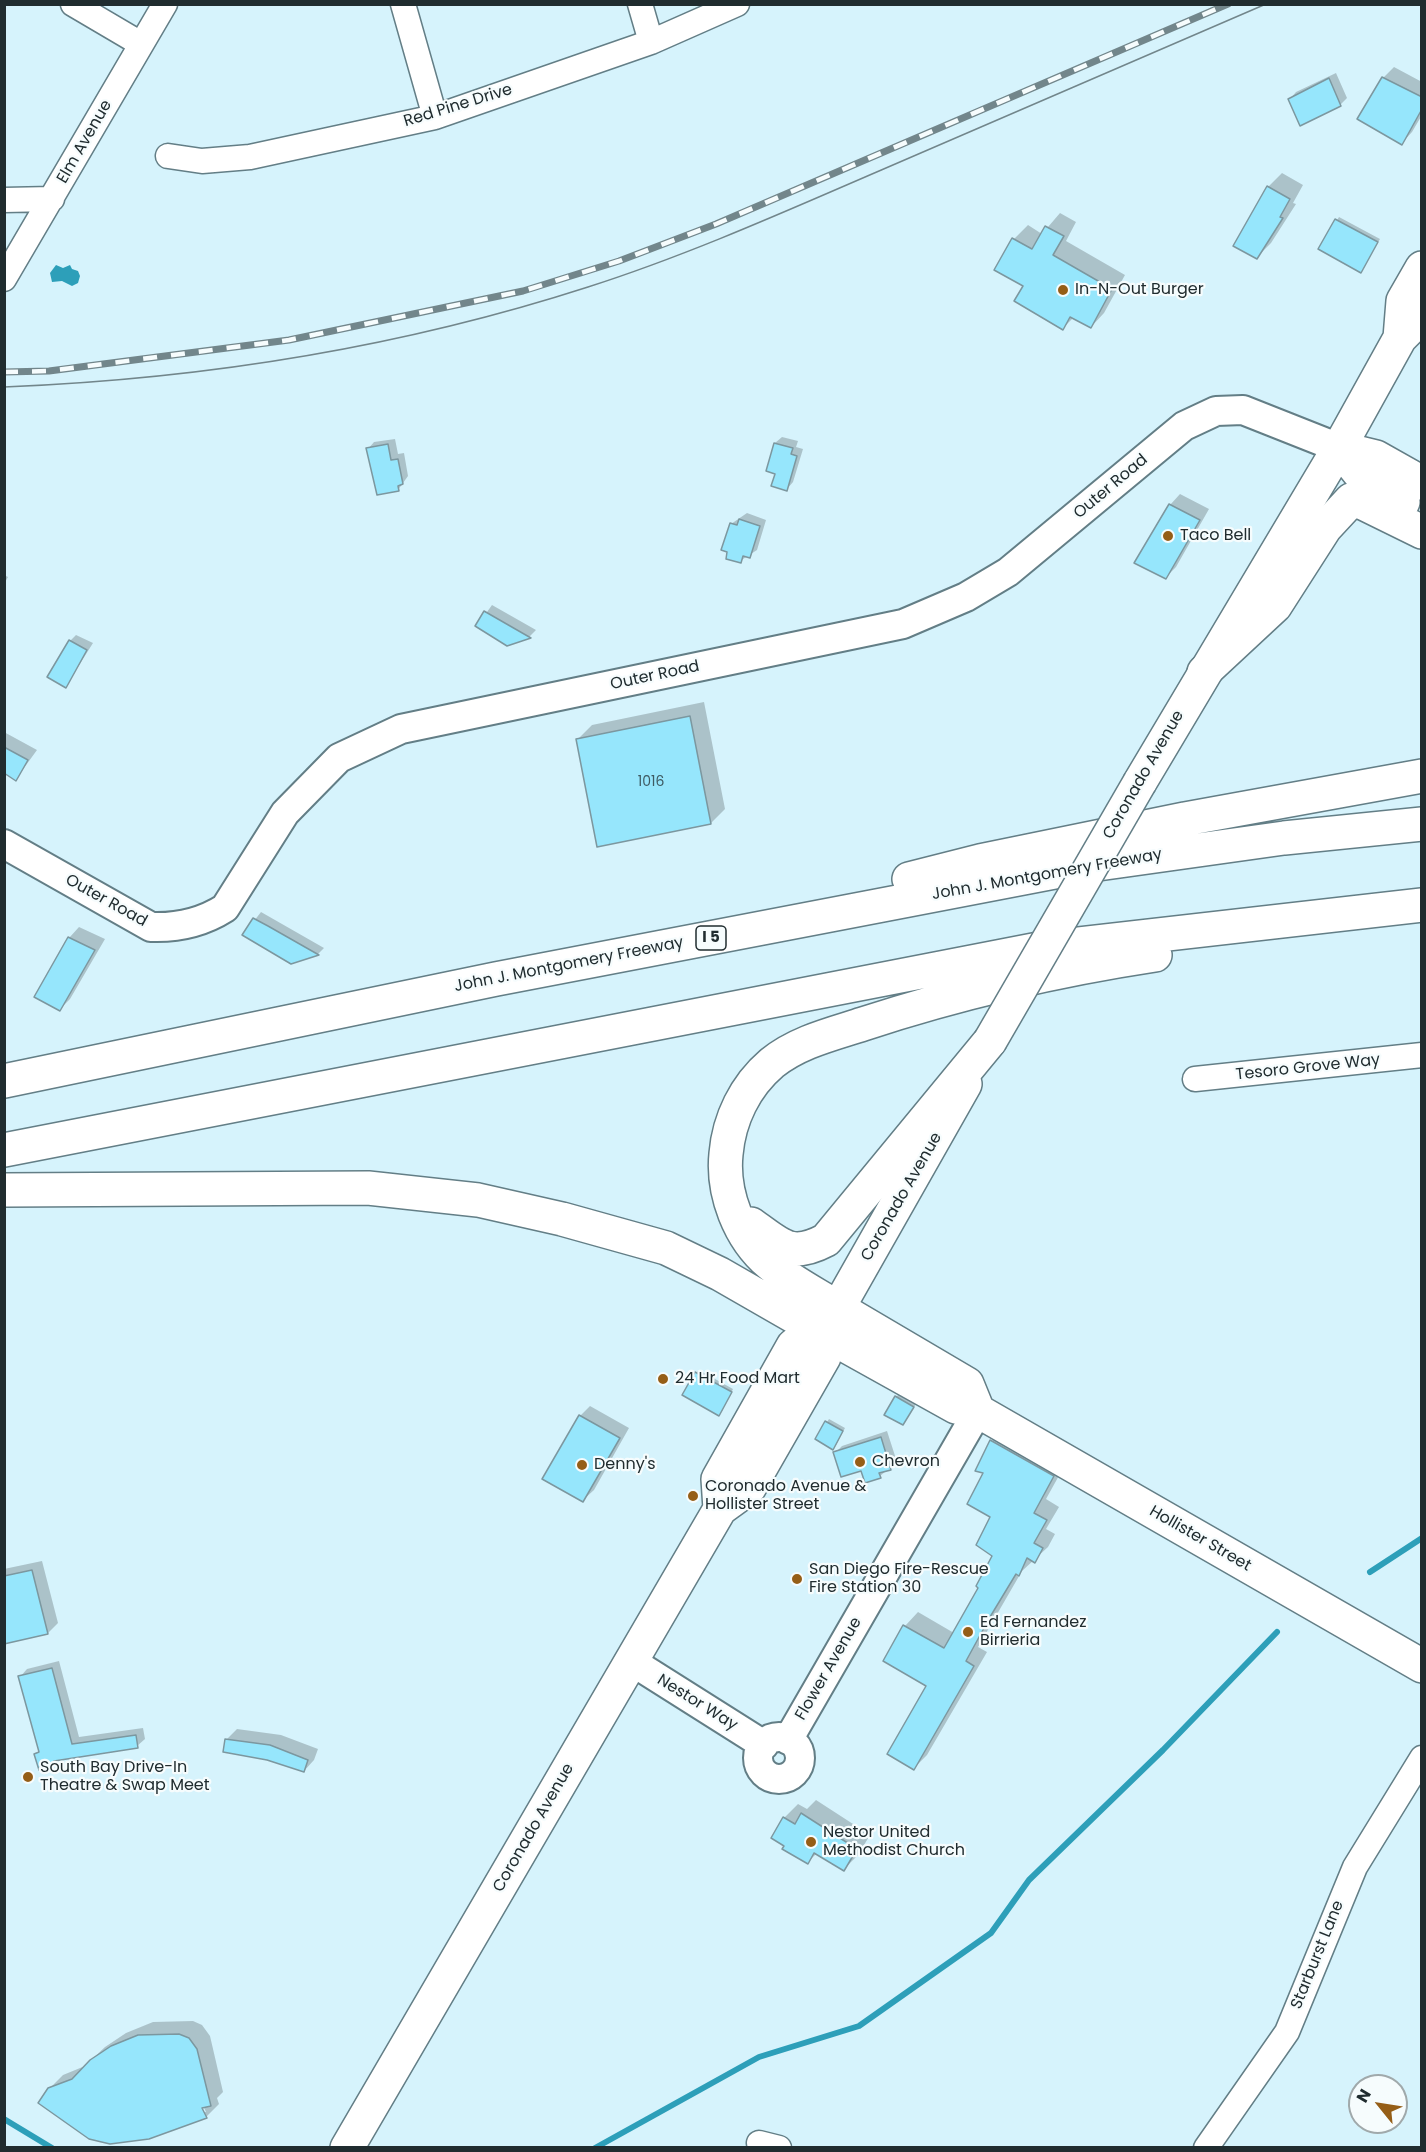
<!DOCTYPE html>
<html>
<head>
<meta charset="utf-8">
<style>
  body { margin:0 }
  #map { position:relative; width:1426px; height:2152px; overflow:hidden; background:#d6f3fc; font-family:Poppins,sans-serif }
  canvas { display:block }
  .frame { position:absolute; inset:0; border:6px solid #202c2f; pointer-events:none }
  .north { position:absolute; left:1348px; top:2074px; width:60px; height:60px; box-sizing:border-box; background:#f6fcfd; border:2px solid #a0a9ab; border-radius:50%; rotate:300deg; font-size:16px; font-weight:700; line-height:24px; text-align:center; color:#202c2f }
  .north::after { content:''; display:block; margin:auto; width:21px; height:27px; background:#955e17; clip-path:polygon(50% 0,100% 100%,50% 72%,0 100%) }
</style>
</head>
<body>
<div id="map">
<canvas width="1426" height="2152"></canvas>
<div class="frame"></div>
<div class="north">N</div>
</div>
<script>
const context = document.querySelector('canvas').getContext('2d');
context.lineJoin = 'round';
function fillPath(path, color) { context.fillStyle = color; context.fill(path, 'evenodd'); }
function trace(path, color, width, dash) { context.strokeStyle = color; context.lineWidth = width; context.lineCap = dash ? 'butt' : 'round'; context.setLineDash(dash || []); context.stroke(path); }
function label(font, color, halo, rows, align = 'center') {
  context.font = font + ' Poppins,sans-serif'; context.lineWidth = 4.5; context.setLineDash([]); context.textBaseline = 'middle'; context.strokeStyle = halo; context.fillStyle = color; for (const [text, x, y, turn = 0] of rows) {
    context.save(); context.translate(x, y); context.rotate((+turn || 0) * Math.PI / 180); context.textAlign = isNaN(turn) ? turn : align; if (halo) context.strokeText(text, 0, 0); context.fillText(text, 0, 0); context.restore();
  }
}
fillPath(new Path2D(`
  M56 265 63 268 70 265 72 269 78 271 80 276 78 283 72 286 62 281 52 282 50 273Z`), '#2d9fb9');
fillPath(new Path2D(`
  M1394 67 1422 82V115L1412 132 1402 143 1383 78Z
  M1336 73 1347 98 1340 105 1290 99 1296 92Z
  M1282 173 1303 185 1293 203 1296 204 1271 243 1257 257 1268 187Z
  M1060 213 1076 222 1066 241 1125 275 1104 313 1091 327 1074 317 1063 328 1025 286 1014 239 1028 225 1042 234Z
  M1339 217 1380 239 1363 268 1320 248Z
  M782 437 798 441 796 447 803 449 793 482 787 489 776 473 775 443Z
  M395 439 398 454 404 453 408 476 398 490 368 449 374 442Z
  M1180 494 1209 509 1176 567 1166 577 1136 562 1170 505Z
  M747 513 766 520 757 550 740 561 729 551 731 524Z
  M4 575 8 577 4 584Z
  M492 605 536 630 530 636 507 644 477 626Z
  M76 635 93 643 66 686 70 641Z
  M704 702 725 809 711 823 578 739 592 725Z
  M4 732 37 750 16 779 8 773 4 777Z
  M261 912 324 948 318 954 292 962 244 934Z
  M79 927 105 939 70 999 60 1009 69 938Z
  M699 1370 733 1389 722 1411 696 1373Z
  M899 1394 916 1404 903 1423 896 1397Z
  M590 1406 629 1428 594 1490 583 1500 580 1416Z
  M829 1419 845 1428 836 1445 817 1439Z
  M1005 1427 1066 1463 1046 1499 1059 1507 1046 1529 1055 1534 1048 1547 1022 1571 978 1647 987 1652 927 1755 914 1768 928 1686 885 1661 905 1626 918 1612 954 1633 980 1587 994 1555 985 1472 977 1470 992 1441Z
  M887 1431 897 1462 880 1476 835 1453 842 1446Z
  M42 1561 58 1623 48 1633 4 1643V1569Z
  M59 1661 79 1737 143 1728 145 1739 137 1746 59 1759 54 1763 36 1754 40 1750 20 1677 27 1669Z
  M237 1729 281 1735 318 1749 314 1760 304 1771 227 1739Z
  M816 1800 870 1835 858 1855 844 1869 817 1853 808 1862 773 1838 784 1818 798 1804 807 1809Z
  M193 2021 202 2025 210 2036 223 2092 217 2098 219 2104 206 2117 49 2089 63 2075 85 2066 105 2047 126 2033 153 2022ZM201 2101 206 2112H202Z`), '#0003');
trace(new Path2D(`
  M1370 1572 1422 1538
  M4 2119 52 2148
  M595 2148 759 2057 859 2026 991 1933 1029 1880 1163 1750 1277 1632`), '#2d9fb9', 6);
const building = new Path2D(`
  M1382 77 1422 97V109L1402 145 1357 119Z
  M1329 78 1341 106 1300 126 1288 99Z
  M1267 186 1290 199 1280 217 1283 218 1257 259 1233 246Z
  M1335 219 1378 242 1361 273 1318 249Z
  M1045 226 1064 236 1053 255 1112 289 1091 328 1070 317 1063 330 1014 301 1023 286 994 270 1012 238 1032 249Z
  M774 443 793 448 791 454 797 456 787 491 771 486 775 474 766 471Z
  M388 444 391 460 398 459 403 484 398 486 399 491 377 495 366 448Z
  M1169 504 1200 520 1166 579 1134 563Z
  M739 519 760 526 750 558 743 556 741 563 726 559 727 552 721 550 730 523 737 525Z
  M484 611 531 638 507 646 475 626Z
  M69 640 87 650 66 688 47 677Z
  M690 716 711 824 597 847 576 739Z
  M4 747 28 760 16 781 4 773Z
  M253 918 268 926 319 955 291 964 242 935Z
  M68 937 95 950 60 1011 34 997Z
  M695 1372 732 1392 719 1416 682 1395Z
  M895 1396 914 1407 903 1425 884 1415Z
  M579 1415 620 1438 583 1502 542 1479Z
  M825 1421 843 1431 833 1450 815 1439Z
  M881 1437 891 1470 879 1473 881 1478 865 1483 861 1471 841 1477 833 1452Z
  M990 1440 1054 1476 1034 1513 1047 1520 1034 1543 1043 1548 1035 1563 1027 1558 1019 1576 1016 1574 990 1617 966 1661 974 1666 914 1770 887 1754 926 1686 883 1661 903 1625 944 1648 978 1588 976 1586 992 1556 976 1545 990 1517 967 1504 983 1473 975 1471Z
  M32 1570 48 1634 4 1644V1576Z
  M52 1668 72 1744 136 1735 138 1748 54 1761 55 1765 39 1770 34 1754 39 1752 18 1676Z
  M225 1739 270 1745 308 1760 304 1772 267 1760 223 1752Z
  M801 1813 857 1849 844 1871 814 1853 808 1864 782 1849 784 1846 771 1838 783 1817 795 1824Z
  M179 2034 189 2038 197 2049 211 2106 202 2108 207 2118 149 2139 110 2144 89 2139 38 2103 48 2088 72 2079 90 2060 111 2046 138 2035Z`);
fillPath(building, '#96e6fc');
trace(building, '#7c979f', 1.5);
const minor = new Path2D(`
  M73 4 141 44
  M403 4 435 117
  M640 4 651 42
  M168 156 202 161 250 157 435 117 651 42 737 4
  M4 200 52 199
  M4 279 165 4
  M1195 1079 1422 1055
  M759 2143 779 2148
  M1206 2148 1287 2032 1355 1867 1422 1758`);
const tertiary = new Path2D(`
  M4 844 151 927C177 928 203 922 225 908L285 813 339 758 401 729 903 624 966 597 1008 572 1184 426 1216 411 1243 410 1339 448
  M631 1661 764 1745
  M758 1758a21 21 0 1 1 42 0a21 21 0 1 1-42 0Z
  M788 1740 978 1411`);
const secondary = new Path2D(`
  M838 1308 967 1384 978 1411
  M814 1328 956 1407 978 1411 1422 1666`);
const primary = new Path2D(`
  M1400 338 1403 301 1422 268
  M1140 782 1339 448 1400 338 1422 316
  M720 1509 718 1479 793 1346 835 1311
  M347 2148 720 1509 749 1488 824 1357 838 1308 965 1084`);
const motorway = new Path2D(`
  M1339 448 1364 479 1403 502
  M1339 448 1376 457 1422 483
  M1204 672 1275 606 1325 528 1351 500 1363 503 1422 532
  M909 879 980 861 1185 819 1422 776
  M4 1081 496 979 1091 865 1284 838 1422 824
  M4 1150 1044 948 1422 905
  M4 1190 368 1188 478 1200 562 1219 666 1248 720 1274 814 1328
  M751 1224C781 1245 790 1259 826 1240L990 1041
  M838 1308C816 1294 790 1281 770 1264 739 1238 722 1193 726 1154 729 1119 745 1086 772 1063 798 1042 832 1034 863 1024 958 993 1056 970 1155 955`);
trace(minor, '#637e86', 27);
trace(tertiary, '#637e86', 32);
trace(secondary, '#637e86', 36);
trace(primary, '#637e86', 36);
trace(motorway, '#637e86', 36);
trace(minor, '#fff', 24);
trace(tertiary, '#fff', 28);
trace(secondary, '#fff', 33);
trace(primary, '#fff', 33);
trace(motorway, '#fff', 33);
trace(new Path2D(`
  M4 387C203 379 399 348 588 287 688 255 784 212 879 171 1008 115 1137 60 1266 4`), '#72868b', 1.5);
const rail = new Path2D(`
  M4 372 49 371 289 340 523 291 619 261 716 224 1228 4`);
trace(rail, '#72868b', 7);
trace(rail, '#f6fcfd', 4.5, [14]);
const primaryBridge = new Path2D(`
  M990 1041 1140 782`);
trace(primaryBridge, '#637e86', 36, []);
trace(primaryBridge, '#fff', 33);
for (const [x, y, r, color] of [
  [1063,290,6,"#955e17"],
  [1168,536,6,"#955e17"],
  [663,1379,6,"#955e17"],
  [860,1462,6,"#955e17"],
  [582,1465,6,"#955e17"],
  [693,1496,6,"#955e17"],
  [797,1579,6,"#955e17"],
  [968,1632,6,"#955e17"],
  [28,1777,6,"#955e17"],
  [811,1842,6,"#955e17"]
]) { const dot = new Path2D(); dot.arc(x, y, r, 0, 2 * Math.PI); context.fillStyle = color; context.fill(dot); trace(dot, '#f6fcfd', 2); }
label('14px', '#3e5a62', null, [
  ["1016",651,782]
]);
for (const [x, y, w] of [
  [711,938,30]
]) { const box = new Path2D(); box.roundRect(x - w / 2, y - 12, w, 24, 4.5); context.fillStyle = '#f6fcfd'; context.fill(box); trace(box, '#202c2f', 1.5); }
label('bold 15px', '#202c2f', null, [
  ["I 5",711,938]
]);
label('16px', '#202c2f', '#f6fcfd', [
  ["Red Pine Drive",458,106,-17],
  ["Elm Avenue",85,142,-60],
  ["Outer Road",1111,487,-40],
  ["Outer Road",655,676,-12],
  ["Coronado Avenue",1144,775,-60],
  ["John J. Montgomery Freeway",1047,875,-10],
  ["Outer Road",106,901,29],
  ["John J. Montgomery Freeway",569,965,-11],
  ["Tesoro Grove Way",1308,1068,-6],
  ["Coronado Avenue",902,1197,-60],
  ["Hollister Street",1200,1539,30],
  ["Flower Avenue",829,1669,-60],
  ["Nestor Way",697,1703,32],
  ["Coronado Avenue",534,1828,-60],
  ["Starburst Lane",1318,1955,-68]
]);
label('16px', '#202c2f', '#f6fcfd', [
  ["In-N-Out Burger",1075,290],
  ["Taco Bell",1180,536],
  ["24 Hr Food Mart",675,1379],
  ["Chevron",872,1462],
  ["Denny's",594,1465],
  ["Coronado Avenue &",705,1487],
  ["Hollister Street",705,1505],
  ["San Diego Fire-Rescue",809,1570],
  ["Fire Station 30",809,1588],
  ["Ed Fernandez",980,1623],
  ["Birrieria",980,1641],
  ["South Bay Drive-In",40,1768],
  ["Theatre & Swap Meet",40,1786],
  ["Nestor United",823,1833],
  ["Methodist Church",823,1851]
], 'left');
</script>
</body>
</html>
